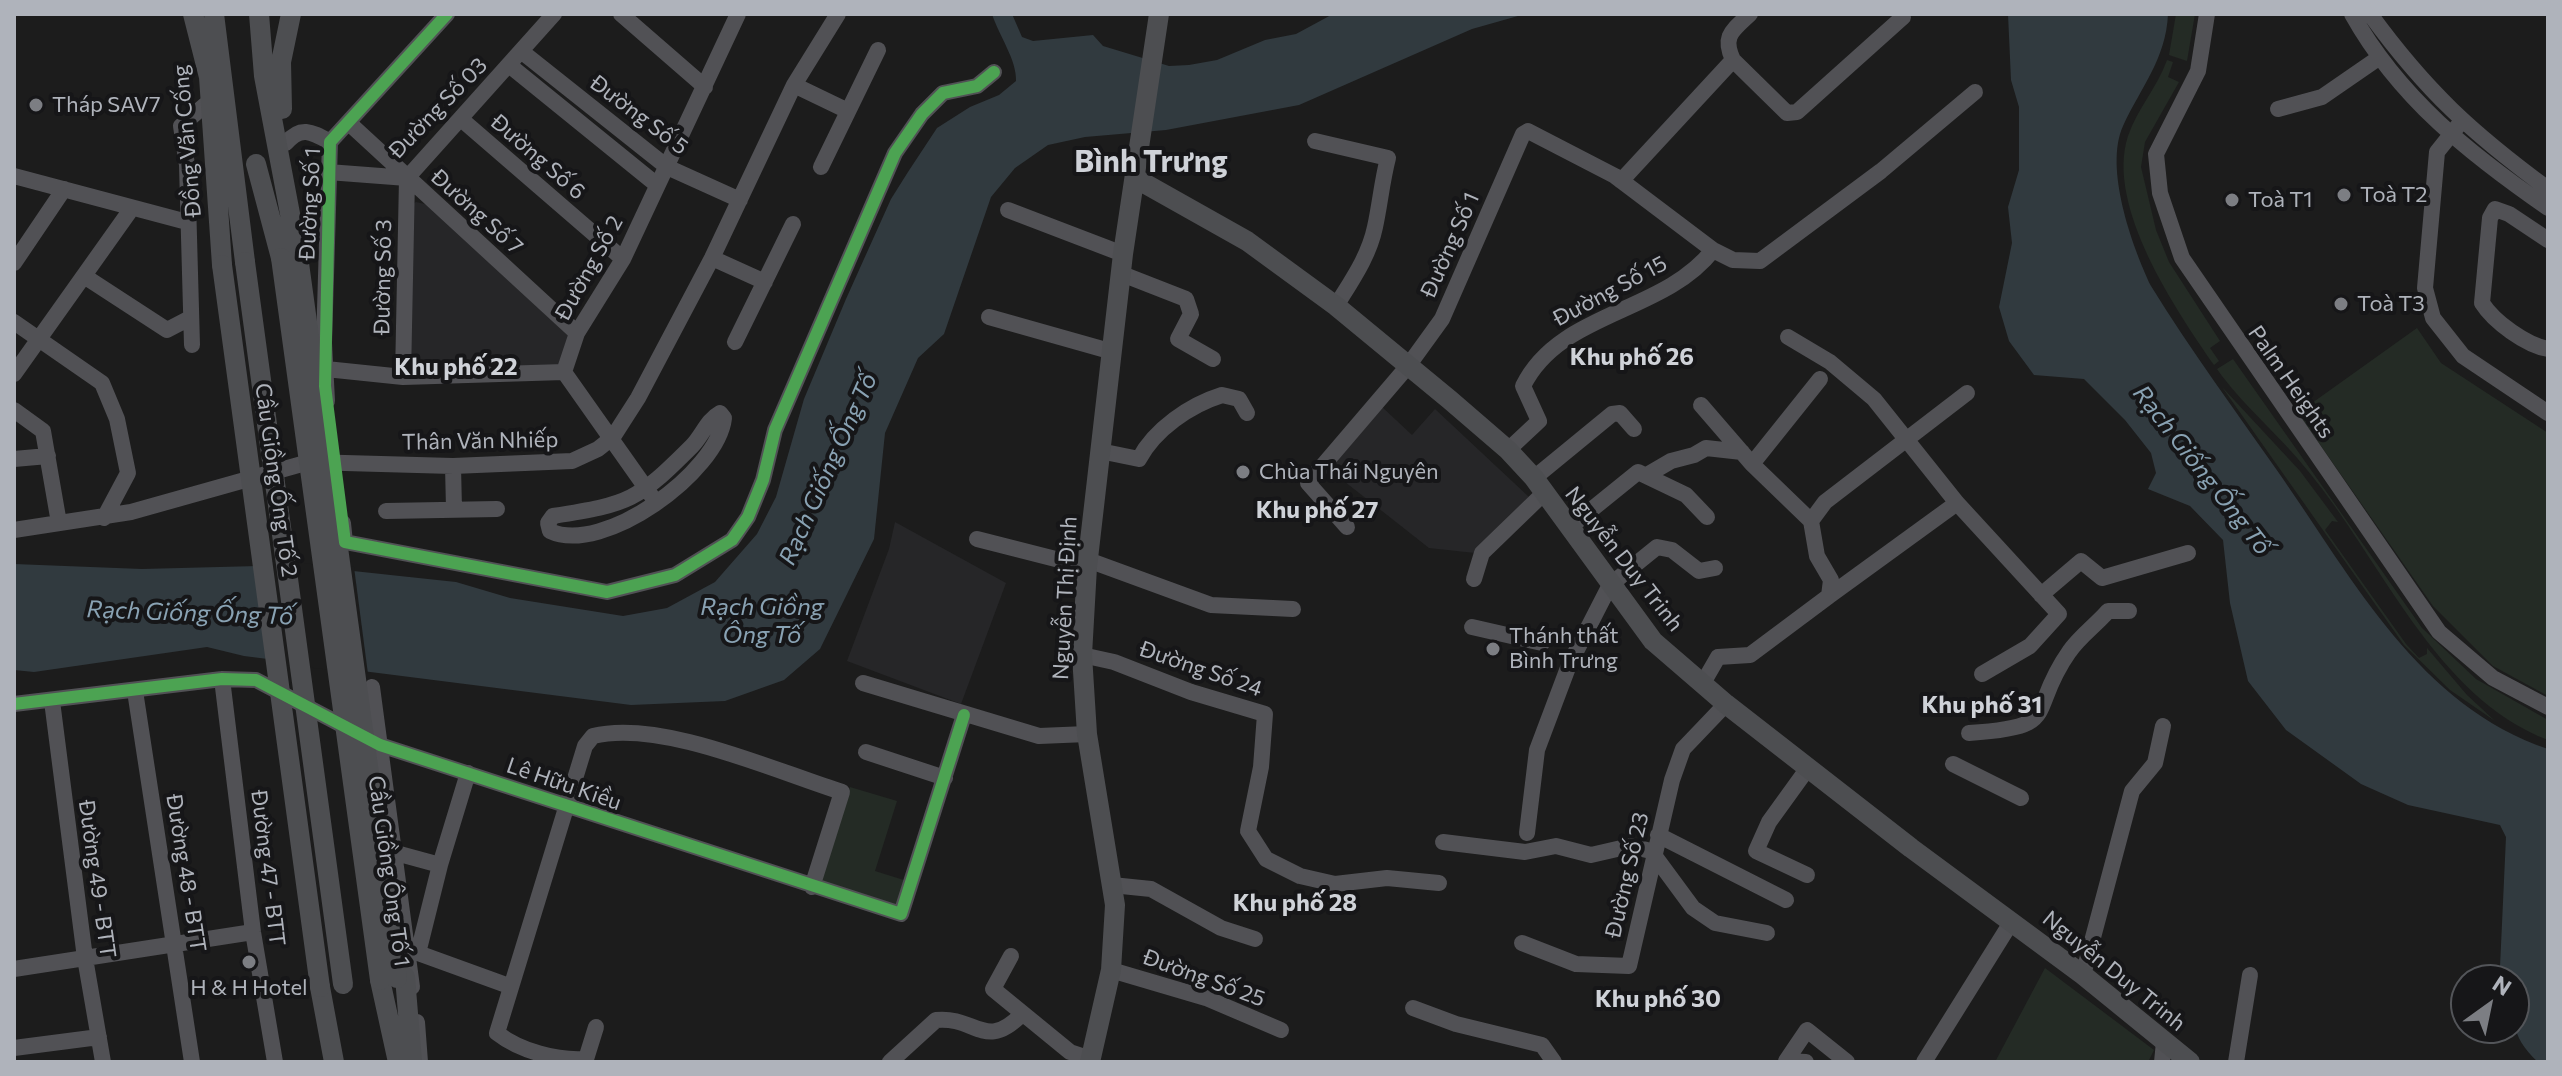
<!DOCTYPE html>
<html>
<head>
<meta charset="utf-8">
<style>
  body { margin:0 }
  #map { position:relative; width:2562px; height:1076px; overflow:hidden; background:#1c1c1c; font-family:Commissioner,sans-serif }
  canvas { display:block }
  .frame { position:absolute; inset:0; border:16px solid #afb3bb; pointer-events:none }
  .north { position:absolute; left:2450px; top:964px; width:80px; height:80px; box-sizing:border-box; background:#161618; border:2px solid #535559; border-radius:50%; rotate:33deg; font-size:22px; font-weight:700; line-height:32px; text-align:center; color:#afb3bb }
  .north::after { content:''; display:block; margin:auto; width:28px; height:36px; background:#7c7e83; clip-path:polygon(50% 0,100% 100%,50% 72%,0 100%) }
</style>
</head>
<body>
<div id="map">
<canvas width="2562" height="1076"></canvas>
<div class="frame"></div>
<div class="north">N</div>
</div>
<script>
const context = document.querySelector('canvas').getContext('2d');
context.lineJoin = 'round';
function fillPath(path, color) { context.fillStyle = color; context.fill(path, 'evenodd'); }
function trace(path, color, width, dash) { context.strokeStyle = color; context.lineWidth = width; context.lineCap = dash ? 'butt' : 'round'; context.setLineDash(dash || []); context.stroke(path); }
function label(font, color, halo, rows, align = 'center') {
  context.font = font + ' Commissioner,sans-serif'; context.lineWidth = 8; context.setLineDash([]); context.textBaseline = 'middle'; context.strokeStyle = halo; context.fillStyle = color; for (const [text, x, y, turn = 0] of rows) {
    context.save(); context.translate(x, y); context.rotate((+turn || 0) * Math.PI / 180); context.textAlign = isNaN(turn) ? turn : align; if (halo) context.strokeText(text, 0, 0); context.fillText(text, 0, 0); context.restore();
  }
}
fillPath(new Path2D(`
  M416 202 429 205 570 337 561 364 555 368 414 371 411 367V205Z
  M1381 406 1412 435 1435 409 1529 497 1475 553 1429 548 1326 467Z
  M895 522 1006 583 961 704 847 661 889 549Z`), '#262628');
fillPath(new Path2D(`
  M2176 14H2195L2187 61 2169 55Z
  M2167 60 2173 62 2168 77 2179 82 2145 142 2141 167 2156 230 2169 262 2220 341 2210 348 2219 361 2214 365C2176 310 2105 206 2128 136 2137 109 2157 88 2167 60Z
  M2417 328 2441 363 2548 433V696L2493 666 2433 606 2298 413Z
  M2233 359 2422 628 2476 679 2548 720V740C2435 697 2381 559 2308 471 2281 437 2248 410 2222 376L2217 369Z
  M2222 387 2300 471 2338 522 2332 521 2325 530 2406 644 2419 658 2427 654V648L2467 695 2495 721 2450 690 2404 645Z
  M850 787 897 801 875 871 907 881 899 907 820 882Z
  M2045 968 2154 1050 2148 1062H1995Z`), '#242b25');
fillPath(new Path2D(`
  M992 14H1012L1022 37 1033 41 1093 35 1103 46 1169 66 1189 65 1217 60 1265 40 1296 34 1333 14H1525L1472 29 1299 105 1166 130 1085 137 1048 145 1015 168 991 197 944 334 918 358 885 433 874 539 820 649 784 680 725 701 631 705 244 656 207 647 34 672 14 670V564L142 569 297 565 456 582 510 598 623 616 667 608 715 582 757 534 776 497 804 399 846 299 891 199 908 172 937 128 970 107 999 95 1016 81C1017 60 999 36 992 14Z
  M2008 14H2168C2166 59 2141 87 2123 126 2104 168 2132 246 2151 286 2191 351 2237 413 2281 476 2354 581 2420 706 2548 749V1062H2538C2508 1034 2514 1018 2514 980H2503L2500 967 2506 837 2500 825 2408 805 2361 784 2286 730 2248 681 2230 603 2223 540 2190 506 2148 489 2156 473 2151 453 2125 420 2084 379 2034 375 2009 341 1999 307 2012 243 2008 207 2019 170V107L2011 80Z`), '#313a3f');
fillPath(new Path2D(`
  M254 560 354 567 368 674 268 663Z`), '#1c1c1c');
trace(new Path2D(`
  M621 14 705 87
  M2207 14 2198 71 2156 154 2160 193 2182 258 2439 632 2493 678 2548 707
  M2352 14C2399 98 2470 154 2548 208
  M2370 14C2426 91 2472 133 2548 189
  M521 51 667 167 740 200
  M1733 60C1722 36 1732 31 1750 14
  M509 65 657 185
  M794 85 848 111
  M2278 109 2322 97 2380 57
  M461 119 623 259
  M2461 122 2437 152 2425 288 2433 318 2463 356 2548 413
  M350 124 577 333
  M1315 141 1388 158C1382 181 1380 204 1375 227 1369 256 1352 280 1336 306
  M286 143C301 125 312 132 330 142
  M821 167 878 50
  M328 172 407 178 554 14
  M14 176 187 222
  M1621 181 1733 60 1787 113 1797 112 1903 17
  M1008 210 1123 254
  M2548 240 2509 214 2495 209 2490 218 2482 303C2494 322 2526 345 2548 349
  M712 258 765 282
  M14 263 64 189
  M1122 274 1186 299 1191 314 1178 339 1213 359
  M84 276 167 330 190 318
  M989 317 1113 352
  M14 322 102 383 117 419 128 473 104 518
  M1788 337 1830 362 1874 399 1957 503 2059 614 2030 646 1982 674
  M735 342 793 224
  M192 345 187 165 181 126 205 105 212 106
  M326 369 403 377 564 372 577 333 623 259 738 14
  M564 372 653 498
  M14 374 132 208
  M403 377 407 178
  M327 401 324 343 330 142 447 14
  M1701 405 1752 464 1811 521
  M14 410 43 431 59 523
  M720 413 724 418C718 472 603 556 550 531L548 523 553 516C630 504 637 501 692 446 702 436 707 420 720 413Z
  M1508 450 1539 421 1523 386C1560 311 1663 314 1713 250
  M1100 451 1139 459C1155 429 1190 405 1222 395L1239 399 1247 413
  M14 459 48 456
  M1752 464 1820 379
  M453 466 454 509
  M1647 475 1671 461 1694 455 1706 448 1742 452
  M1534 478 1612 414 1620 413 1634 429
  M386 511 497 509
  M343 523 345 542 607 592 675 575 732 540 748 517 763 480 775 430 895 153 922 114 943 93 977 86 994 72
  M1347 527 1308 483 1408 366 1442 319 1523 134 1528 131 1615 176 1713 250 1733 260 1760 261 1881 171 1975 92
  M1570 527 1638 472 1686 495 1707 517
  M14 530 131 512 309 462 453 466 572 461 598 449 613 437 638 398 712 258 794 85 838 14
  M977 539 1087 567
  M1088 560 1211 605 1293 609
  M1474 579 1482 553 1543 494
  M2041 595 2081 561 2102 578 2188 553
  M1829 596 1957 503
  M1472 627 1542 643
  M1082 655 1114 662 1191 692 1265 714 1261 767 1248 831 1266 859 1300 876 1335 884 1387 878 1439 883
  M222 679 253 932 275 1062
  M863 683 1039 736 1087 734
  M1703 683 1718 657 1750 655 1829 596 1831 580 1817 556 1811 521 1825 502 1967 393
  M372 687 412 987
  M135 691 192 1062
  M52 701 85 958 103 1062
  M14 704 222 679 256 680 380 745 901 914 964 715
  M1969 733C2064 727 2026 713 2069 652 2079 637 2096 625 2108 611H2129
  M866 752 945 778
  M1953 764 2021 798
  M1527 833 1537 750 1569 665 1610 585 1657 547 1672 550 1699 571 1715 568
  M1658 835 1786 900
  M1443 842 1525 852 1556 846 1591 855 1630 846 1651 851 1693 908 1715 923 1767 933
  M396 853 440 865 468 773
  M1807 875 1756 851 1769 822 1808 768
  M1112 885 1151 889 1221 928 1255 939
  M1522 943 1576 964 1629 966 1672 780 1683 749 1726 704
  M407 953H418L509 986
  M418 953 440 865
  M1011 956 993 989 1070 1052 1091 1059
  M14 969 253 932
  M1111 970 1206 998 1281 1030
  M2083 975 2132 791 2155 763 2163 726
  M1413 1008 1456 1024 1542 1045 1554 1062
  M417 1022 420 1062
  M596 1027 586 1059C557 1061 520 1051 497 1033L585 746 593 736C661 719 775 771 842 792L812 887
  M14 1048 99 1037
  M1786 1061 1807 1030 1847 1062
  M1786 1061 1806 1062
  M890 1062 936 1020C976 1016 985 1052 1022 1014
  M1924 1062 2012 921
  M2162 1062 2164 1042
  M2236 1062 2250 975`), '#515155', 16);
trace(new Path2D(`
  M193 14 209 77 222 265
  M214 14 245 262
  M259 14 264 76 298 256
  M282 109 281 62 291 14
  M256 164 281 258
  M1135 178 1247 241 1336 306 1450 400 1508 450 1534 478 1653 641 1726 704 1911 848 2083 975 2190 1062
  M405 977 412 1062
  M380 980 398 1062
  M320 987 334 1062
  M1090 1062 1111 970 1115 905 1087 734 1082 655 1087 567 1123 254 1159 14`), '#4d4e51', 20);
trace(new Path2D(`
  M298 256 397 978
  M281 258 380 980
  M245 262 343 984
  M222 265 320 987`), '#4d4e51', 20);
trace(new Path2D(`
  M447 14 330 142 325 386 345 542 607 592 675 575 732 540 748 517 763 480 775 430 895 153 922 114 943 93 977 86 994 72
  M14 704 222 679 256 680 380 745 901 914 964 715`), '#4ca352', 12);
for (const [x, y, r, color] of [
  [36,105,8,"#7c7e83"],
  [2344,195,8,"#7c7e83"],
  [2232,200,8,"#7c7e83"],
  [2341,304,8,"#7c7e83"],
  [1243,472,8,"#7c7e83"],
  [1493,649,8,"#7c7e83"],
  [249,962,8,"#7c7e83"]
]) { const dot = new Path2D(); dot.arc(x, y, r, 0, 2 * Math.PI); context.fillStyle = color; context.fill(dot); trace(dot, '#161618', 3); }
label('22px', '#afb3bb', '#161618', [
  ["Tháp SAV7",52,105],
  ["Toà T2",2360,195],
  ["Toà T1",2248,200],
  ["Toà T3",2357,304],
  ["Chùa Thái Nguyên",1259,472],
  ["Thánh thất",1509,636],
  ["Bình Trưng",1509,661],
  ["H & H Hotel",249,988,"center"]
], 'left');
label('22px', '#afb3bb', '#161618', [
  ["Đường Số 03",438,108,-46],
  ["Đường Số 5",639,115,37],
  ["Đồng Văn Cống",187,141,-95],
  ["Đường Số 6",538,157,41],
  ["Đường Số 1",310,204,-87],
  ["Đường Số 7",477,212,42],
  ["Đường Số 1",1450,245,-66],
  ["Đường Số 2",589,268,-61],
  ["Đường Số 3",383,277,-89],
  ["Đường Số 15",1610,291,-28],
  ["Palm Heights",2291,382,55],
  ["Thân Văn Nhiếp",480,441,-1],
  ["Cầu Giồng Ống Tố 2",276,480,82],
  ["Nguyễn Duy Trinh",1624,559,52],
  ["Nguyễn Thị Định",1065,598,-87],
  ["Đường Số 24",1201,669,19],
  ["Lê Hữu Kiều",564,784,19],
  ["Đường 47 - BTT",268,868,83],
  ["Cầu Giồng Ông Tố 1",389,871,82],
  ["Đường 48 - BTT",186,873,81],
  ["Đường Số 23",1627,875,-77],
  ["Đường 49 - BTT",97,879,82],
  ["Nguyễn Duy Trinh",2114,971,39],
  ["Đường Số 25",1204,978,20]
]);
label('bold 24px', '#cfd2d8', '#161618', [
  ["Khu phố 26",1632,357],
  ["Khu phố 22",456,367],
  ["Khu phố 27",1317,510],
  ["Khu phố 31",1982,705],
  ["Khu phố 28",1295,903],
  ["Khu phố 30",1658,999]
]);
label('italic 24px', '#89a2b3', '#161618', [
  ["Rạch Giống Ống Tố",828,469,-66],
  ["Rạch Giống Ống Tố",2202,470,52],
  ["Rạch Giồng",762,607],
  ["Ông Tố",762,635],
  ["Rạch Giống Ống Tố",190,613,2]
]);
label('bold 30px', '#cfd2d8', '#161618', [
  ["Bình Trưng",1151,162]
]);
</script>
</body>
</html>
